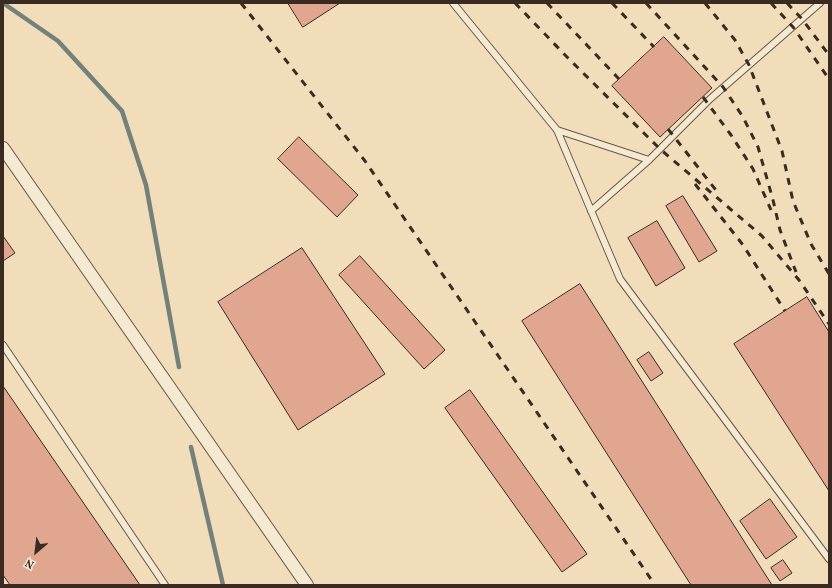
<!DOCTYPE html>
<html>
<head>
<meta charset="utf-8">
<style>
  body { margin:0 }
  #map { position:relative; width:832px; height:588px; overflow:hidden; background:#f1ddba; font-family:Vollkorn,serif }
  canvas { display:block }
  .frame { position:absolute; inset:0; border:4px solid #3a2a22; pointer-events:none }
  .north { position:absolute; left:16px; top:532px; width:40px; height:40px; -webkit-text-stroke:3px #f6e9d2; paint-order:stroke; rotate:208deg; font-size:11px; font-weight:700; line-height:16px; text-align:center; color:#3a2a22 }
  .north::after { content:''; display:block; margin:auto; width:14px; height:18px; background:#3a2a22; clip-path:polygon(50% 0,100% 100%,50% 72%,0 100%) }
</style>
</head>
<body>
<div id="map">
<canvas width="832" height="588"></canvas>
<div class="frame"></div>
<div class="north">N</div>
</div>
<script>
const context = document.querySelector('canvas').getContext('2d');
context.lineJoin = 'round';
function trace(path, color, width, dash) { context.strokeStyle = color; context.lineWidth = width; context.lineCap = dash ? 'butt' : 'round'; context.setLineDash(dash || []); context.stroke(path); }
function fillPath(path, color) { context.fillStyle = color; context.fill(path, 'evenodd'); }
trace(new Path2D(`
  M3 3 58 41 122 111 146 185 179 367
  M191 447 223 585`), '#748179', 4.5);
const building = new Path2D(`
  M288 3H340L303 27Z
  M664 37 712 88 660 137 612 86Z
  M299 137 358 195 337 217 278 159Z
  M683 196 717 251 699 262 666 206Z
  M657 221 685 268 656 286 628 238Z
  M3 236 15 253 3 261Z
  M302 248 385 374 298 430 218 302Z
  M360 256 445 350 424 369 339 275Z
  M580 284 772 585H691L522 321Z
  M807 297 829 332V491L734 344Z
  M649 352 663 373 651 381 637 360Z
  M3 386 140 585H10L3 575Z
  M470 390 587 554 562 572 445 408Z
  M770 499 797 537 766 559 740 521Z
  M783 560 792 573 780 581 771 568Z`);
fillPath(building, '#e0a690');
trace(building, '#3a2a22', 1);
const lane = new Path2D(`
  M453 3 557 130 620 279 829 559
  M557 130 649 160 710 99 820 3
  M591 211 649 160
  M3 345 165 585`);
const street = new Path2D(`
  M3 148 307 585`);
trace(lane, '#685748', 8);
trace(street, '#685748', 14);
trace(lane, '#f6e9d2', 6);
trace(street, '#f6e9d2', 12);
trace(new Path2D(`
  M241 3 365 161 655 585
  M515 3 567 57 660 149 762 236 799 280 829 324
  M547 3 619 79
  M612 3 654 47
  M646 3 723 87 743 117 758 147 773 200 780 230 796 272
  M705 3 735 40 749 65 782 151 793 201 811 244 829 274
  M771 3 793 27 829 79
  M787 3 802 19 829 55
  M703 97 731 135 753 169 771 210
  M668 129 719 194
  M695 184 743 245 785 311`), '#3a2a22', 3, [7, 7]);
</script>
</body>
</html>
